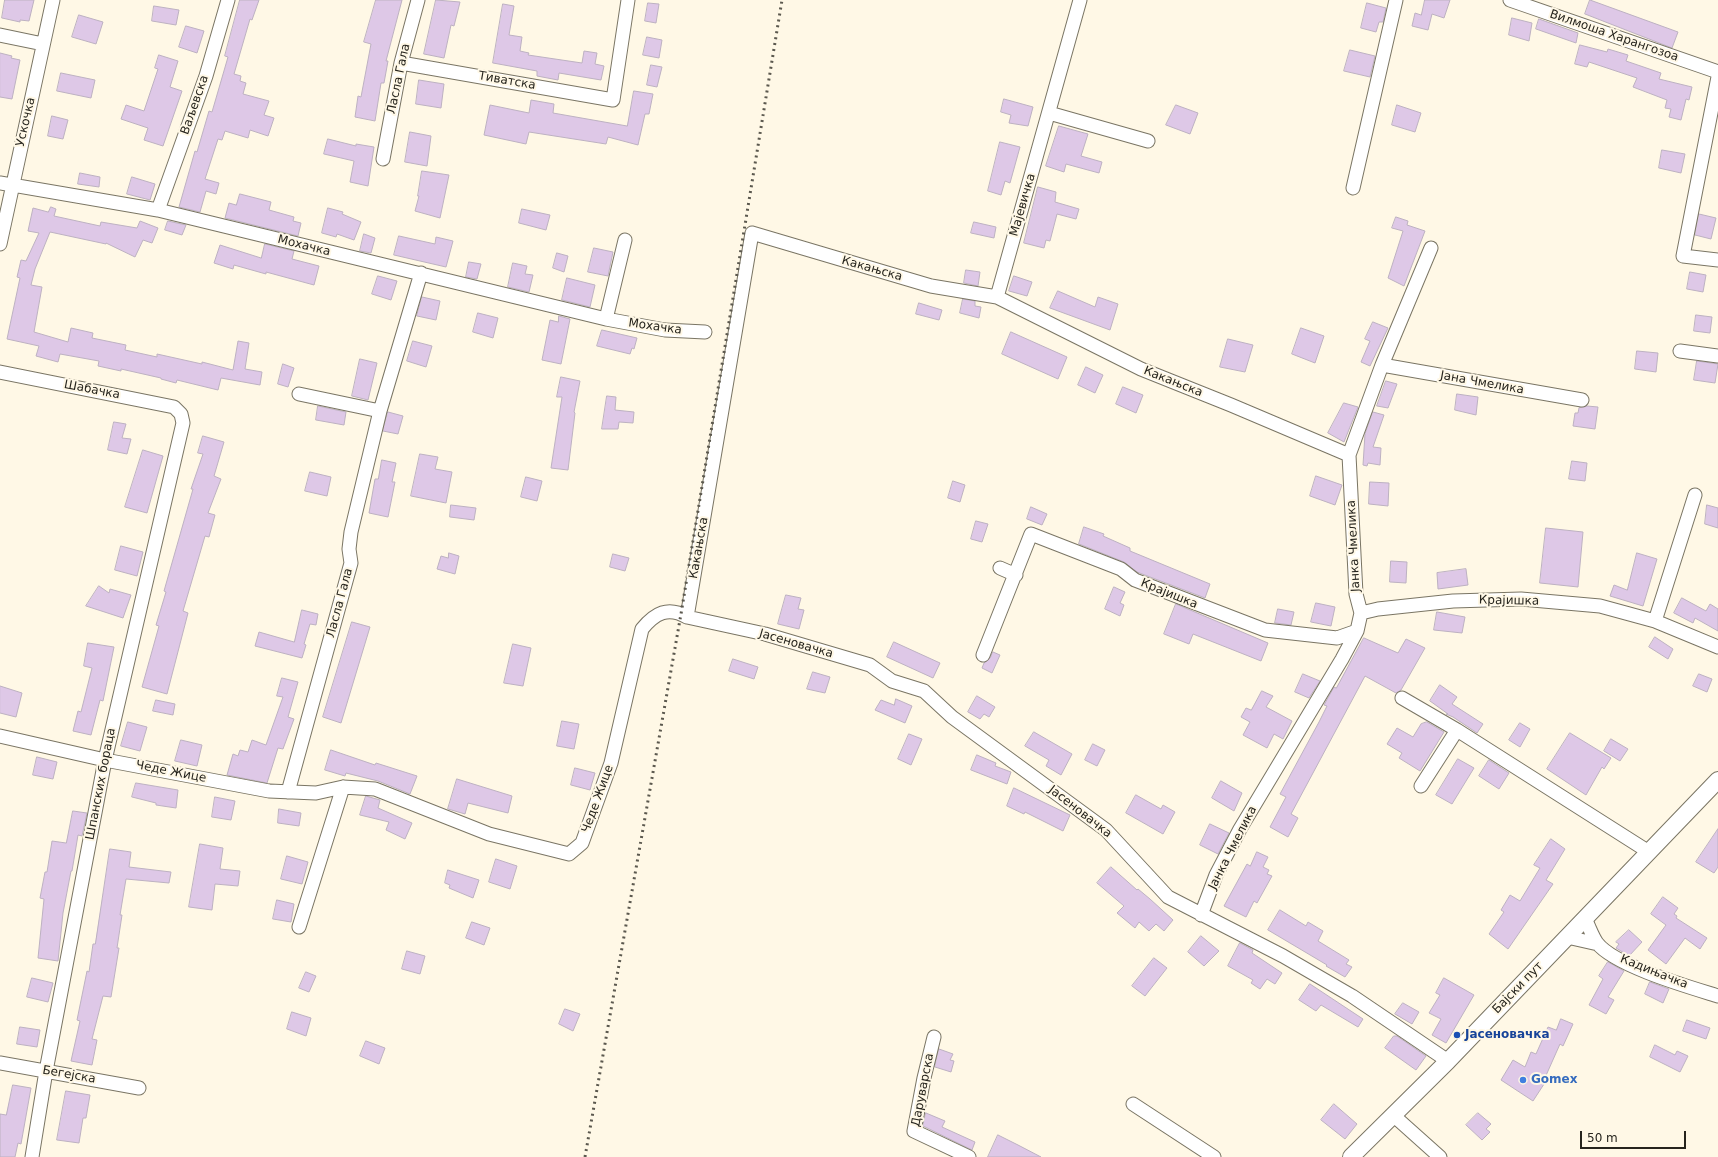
<!DOCTYPE html>
<html>
<head>
<meta charset="utf-8">
<style>
  body { margin:0 }
  #map { position:relative; width:1718px; height:1157px; overflow:hidden; background:#fff8e6; font-family:"DejaVu Sans",sans-serif }
  canvas { display:block }
  .scale { position:absolute; left:1580px; top:1131px; width:106px; height:18px; box-sizing:border-box; border:2px solid #26241d; border-top:0; padding-left:5px; font-size:12px; line-height:14px; white-space:nowrap; color:#26241d; -webkit-text-stroke:3px #fff8e6; paint-order:stroke }
</style>
</head>
<body>
<div id="map">
<canvas width="1718" height="1157"></canvas>
<div class="scale">50 m</div>
</div>
<script>
const context = document.querySelector('canvas').getContext('2d');
context.lineJoin = 'round';
function fillPath(path, color) { context.fillStyle = color; context.fill(path, 'evenodd'); }
function trace(path, color, width, dash) { context.strokeStyle = color; context.lineWidth = width; context.lineCap = dash ? 'butt' : 'round'; context.setLineDash(dash || []); context.stroke(path); }
function label(font, color, halo, rows, align = 'center') {
  context.font = font + ' "DejaVu Sans",sans-serif'; context.lineWidth = 4; context.setLineDash([]); context.textBaseline = 'middle'; context.strokeStyle = halo; context.fillStyle = color; for (const [text, x, y, turn = 0] of rows) {
    context.save(); context.translate(x, y); context.rotate((+turn || 0) * Math.PI / 180); context.textAlign = isNaN(turn) ? turn : align; if (halo) context.strokeText(text, 0, 0); context.fillText(text, 0, 0); context.restore();
  }
}
const building = new Path2D(`
  M5 0H34L29 21 20 20V22L2 18Z
  M240 0H259L252 20 250 19 234 74 241 76 240 81 246 83 243 94 269 101 264 115 274 118 268 136 250 130 248 138 225 131 222 140 218 139 205 179 219 183 216 194 206 191 200 212 179 207 195 151 197 152 209 111 212 112 228 57 225 56Z
  M376 0H402L386 61H388L384 83H381L375 121 355 117 358 96 361 97 371 44 364 42Z
  M436 0 460 2 454 26 451 25 444 58 424 54Z
  M1425 0H1450L1444 18 1432 14 1428 30 1412 26 1415 13 1421 15Z
  M1590 0 1678 32 1672 48 1585 14Z
  M648 3 659 4 656 23 645 21Z
  M1367 3 1386 8 1383 22H1379L1376 32 1361 28Z
  M503 4 514 6 509 35 522 37 520 51 529 53 528 55 582 63 584 51 597 53 595 64 604 66 601 80 559 73 558 80 537 76V71L493 63Z
  M154 6 179 10 176 25 152 21Z
  M79 15 103 22 96 44 72 37Z
  M1512 18 1532 23 1529 41 1509 35Z
  M1539 19 1578 33 1576 43 1536 29Z
  M186 26 204 31 197 53 179 47Z
  M647 37 662 40 659 58 643 55Z
  M1580 45 1607 52 1608 49 1628 55 1626 61 1661 73 1659 79 1692 87 1689 100 1686 99 1681 120 1669 117 1671 109 1665 108 1667 100 1633 87 1637 78 1589 62 1587 67 1575 64Z
  M1350 50 1375 56 1370 77 1344 71Z
  M0 53 12 56 11 58 20 60 12 99 0 97Z
  M159 55 178 61 170 87 182 91 163 146 144 140 148 128 121 119 126 105 144 111 158 69 155 68Z
  M651 65 662 67 657 87 647 85Z
  M61 73 95 80 91 98 57 91Z
  M419 80 444 84 441 108 416 104Z
  M634 91 653 94 649 114H645L638 145 608 137 606 144 529 132 526 144 484 135 490 105 529 113 531 100 554 104 553 113 627 126Z
  M1004 99 1033 107 1028 126 1009 123 1011 115 1001 112Z
  M1176 105 1198 113 1190 134 1166 125Z
  M1397 105 1421 113 1415 132 1392 125Z
  M52 116 68 120 63 139 48 136Z
  M1059 126 1088 134 1081 156 1102 162 1099 173 1066 164 1064 172 1046 166Z
  M410 132 431 136 427 166 405 162Z
  M328 139 356 146V144L374 147 368 186 350 182 354 161 324 154Z
  M1000 142 1020 147 1010 183 1005 181 1001 195 988 191Z
  M1662 150 1685 154 1681 173 1659 168Z
  M422 171 449 175 440 218 415 211 419 196H418Z
  M80 173 100 177 99 187 78 184Z
  M132 177 155 184 150 200 127 194Z
  M1038 187 1056 192 1055 202 1079 209 1076 219 1057 214 1050 241 1046 240 1044 248 1024 243Z
  M240 194 271 202 269 210 294 217 293 221 301 223 298 236 225 218 229 203 236 205Z
  M51 207 56 209 54 216 100 226 101 222 137 228 140 221 158 228 152 243 143 240 135 257 106 243V244L50 232 35 269 31 285 42 287 34 332 68 342 71 328 93 333 92 338 126 345 125 350 157 357V354L202 364V362L233 370 238 341 249 343 245 369 262 372 260 385 221 378 218 390 177 380 176 383 161 379V378L121 369V371L98 366 99 361 60 354 58 362 36 356 39 346 7 339 20 278 17 277 21 260 26 261 39 233 28 231 33 208 48 212Z
  M328 208 343 212 342 214 361 222 354 240 337 234 336 237 322 233Z
  M522 209 550 215 546 230 519 223Z
  M1699 214 1716 218 1711 239 1695 235Z
  M1396 217 1408 221 1407 225 1425 231 1404 286 1388 278 1403 231 1392 228Z
  M168 221 186 225 182 235 165 230Z
  M974 222 996 227 994 238 971 233Z
  M364 234 375 238 371 253 360 251Z
  M399 236 435 244 436 237 453 241 446 267 394 255Z
  M265 244 294 251 292 259 319 266 314 285 266 272V274L234 265 233 269 214 263 220 245 261 258Z
  M594 248 613 252 608 276 588 272Z
  M557 253 568 256 564 272 553 268Z
  M469 262 481 264 477 279 466 277Z
  M513 263 527 266 525 274 533 275 529 292 508 287Z
  M966 270 980 272 978 286 964 283Z
  M1690 272 1706 275 1703 292 1687 289Z
  M378 276 397 281 391 300 372 294Z
  M1014 276 1032 282 1027 296 1009 291Z
  M567 278 595 285 590 307 562 300Z
  M1058 291 1095 307 1098 297 1118 304 1110 330 1050 308Z
  M422 297 440 301 436 320 417 316Z
  M963 299 975 301V306L981 307 979 318 960 313Z
  M919 303 942 310 939 320 916 314Z
  M478 313 498 318 493 338 473 332Z
  M1696 315 1712 317 1710 333 1694 331Z
  M559 316 570 319 561 364 542 360 550 320 558 322Z
  M1373 322 1388 328 1370 366 1361 362 1370 341 1365 339Z
  M1301 328 1324 336 1315 363 1292 354Z
  M602 330 637 338 634 349 632 348 630 354 597 346Z
  M1011 332 1067 357 1058 379 1002 354Z
  M1228 339 1253 345 1245 372 1220 367Z
  M413 341 432 346 426 367 407 361Z
  M1637 351 1658 353 1656 372 1635 369Z
  M360 359 377 363 368 400 352 396Z
  M1697 361 1718 364 1715 383 1694 380Z
  M283 364 294 368 288 387 278 384Z
  M1086 367 1103 375 1095 393 1078 385Z
  M561 377 580 381 574 412 575 413 568 470 551 468 562 397H557Z
  M1386 381 1397 384 1388 408 1377 406Z
  M1123 387 1143 395 1136 413 1116 404Z
  M1457 394 1478 397 1476 415 1455 410Z
  M607 396 616 397 615 410 634 412 633 423 619 422 618 429H602Z
  M1344 403 1358 407 1344 442 1328 433Z
  M318 406 346 412 344 425 316 420Z
  M1587 406 1598 407 1595 429 1573 426 1575 413H1578L1579 408Z
  M388 412 403 416 398 434 383 431Z
  M1373 412 1384 415 1373 447 1381 448 1380 465 1368 463 1367 466 1363 465 1365 434Z
  M114 422 126 424 122 438 131 439 127 454 108 450Z
  M203 436 224 442 214 476 221 479 208 513 215 515 209 537 205 536 183 611 188 613 167 694 142 687 159 626 156 625 166 592 164 591 193 489H191L203 454 198 453Z
  M143 450 163 456 147 513 125 507Z
  M420 454 438 457 435 469 452 472 446 503 411 496Z
  M382 460 396 463 392 482H395L388 517 369 513 375 479H378Z
  M1572 461 1587 463 1585 481 1569 479Z
  M310 472 331 477 327 496 305 491Z
  M1316 476 1342 485 1335 505 1310 496Z
  M526 477 542 481 537 501 521 497Z
  M953 481 965 485 960 502 948 498Z
  M1370 482 1389 483 1388 506 1369 504Z
  M451 505 476 508 474 520 450 517Z
  M1707 505 1718 508V528L1705 524Z
  M1031 507 1047 514 1042 525 1027 519Z
  M976 521 988 524 982 542 971 539Z
  M1084 527 1104 534 1103 536 1130 548V551L1210 584 1205 598 1137 572 1124 562 1079 544Z
  M1546 528 1583 532 1578 587 1540 583Z
  M121 546 143 552 137 576 115 570Z
  M449 553 459 556 455 574 437 569 441 556 448 558Z
  M1637 553 1657 559 1643 606 1610 596 1614 585 1627 590Z
  M613 554 629 558 625 571 610 567Z
  M1391 561 1407 562 1406 583 1390 582Z
  M1466 569 1468 585 1438 589 1437 573Z
  M99 586 109 593 110 589 131 595 123 618 86 606Z
  M1114 587 1125 592 1120 603 1124 605 1120 616 1105 609Z
  M786 595 801 598 798 609 804 610 799 629 778 624Z
  M1682 598 1706 611 1710 604 1718 609V631L1695 618 1693 623 1674 613Z
  M1316 603 1335 607 1331 626 1311 622Z
  M1176 604 1268 643 1261 661 1193 634 1189 644 1164 634Z
  M1278 609 1294 612 1291 625 1275 623Z
  M302 610 318 614 316 625 310 624 304 644 306 645 302 658 255 646 259 632 294 642Z
  M1437 612 1465 617 1462 633 1434 630Z
  M352 622 370 627 341 723 323 717Z
  M1655 637 1673 649 1668 659 1649 647Z
  M1364 638 1398 653 1406 639 1425 648 1401 690 1396 693 1365 676 1291 814 1298 818 1288 837 1270 827 1286 797 1280 794 1319 722 1327 706 1324 705 1334 687 1336 688Z
  M894 642 940 663 933 678 887 657Z
  M88 643 114 647 103 701 100 700 91 735 73 731 78 711 81 712 92 668 84 666Z
  M513 644 531 648 523 686 504 683Z
  M993 652 1000 655 992 673 982 668 984 663 990 658Z
  M733 659 758 667 754 679 729 671Z
  M813 672 830 677 825 693 807 689Z
  M1303 674 1320 681 1309 698 1295 692Z
  M1699 674 1712 679 1707 692 1693 686Z
  M282 678 298 682 288 717 294 719 283 749 278 748 267 783 227 775 233 754 238 756 240 750 248 752 252 740 266 745 283 697 277 696Z
  M1440 685 1457 697 1452 704 1483 724 1477 733 1453 717 1446 714H1448L1430 701Z
  M0 686 22 693 16 717 0 713Z
  M1262 691 1273 696 1266 707 1292 721 1283 739 1274 734 1267 748 1243 735 1250 722 1241 717 1246 708 1251 710Z
  M977 696 995 707 989 717 984 714 980 719 968 712Z
  M896 699 912 706 905 723 875 710 881 700 894 705Z
  M156 700 175 704 173 715 153 711Z
  M562 721 579 724 574 749 557 746Z
  M128 722 147 727 140 751 121 746Z
  M1427 722 1444 732 1420 771 1399 758 1402 753 1387 744 1397 728 1413 737 1421 724Z
  M1520 723 1530 729 1520 747 1509 740Z
  M1034 732 1072 754 1061 775 1046 766 1049 760 1025 746Z
  M1570 733 1611 758 1604 769 1602 767 1586 795 1547 769Z
  M909 734 922 739 911 765 898 759Z
  M1611 739 1628 749 1620 761 1604 751Z
  M181 740 202 745 197 766 175 761Z
  M1093 744 1105 750 1097 766 1085 760Z
  M331 750 375 765 376 763 417 776 410 794 378 781 346 773 345 776 325 770Z
  M977 755 996 763 995 766 1011 772 1007 784 971 770Z
  M37 757 57 762 53 779 33 775Z
  M1458 759 1474 768 1452 804 1436 795Z
  M1489 760 1509 773 1499 789 1479 776Z
  M575 768 595 773 590 790 571 785Z
  M457 779 512 796 508 813 468 803 465 814 448 809Z
  M1221 781 1242 793 1234 811 1212 798Z
  M136 783 178 790 176 808 156 805V803L132 797Z
  M1014 788 1070 815 1063 831 1025 812 1024 814 1007 806Z
  M1136 795 1161 809 1163 805 1175 812 1163 834 1126 813Z
  M366 796 380 800 378 808 412 823 405 839 386 830 389 822 360 815Z
  M215 797 235 801 231 820 212 817Z
  M279 809 301 813 299 826 278 823Z
  M73 811 87 813 82 836 78 835 72 871H71L63 913 58 961 38 958 44 899 40 898 45 872H47L52 841 66 843Z
  M1210 824 1229 833 1218 854 1200 845Z
  M1718 829V867L1714 873 1696 862Z
  M1551 839 1565 849 1546 880 1553 884 1508 949 1489 934 1504 912 1501 910 1510 895 1520 901 1540 868 1534 865Z
  M200 844 223 848 220 869 240 871 238 886 215 884 212 910 189 907Z
  M110 849 131 852 129 867 171 872 169 883 126 879 120 915H122L117 948H119L111 997 103 996 92 1039 97 1040 92 1065 71 1061 80 1021 77 1020 87 971 89 972 93 944H95Z
  M1257 852 1268 857 1263 867 1269 870 1267 874 1272 876 1257 903 1254 901 1246 917 1224 906 1247 864 1250 866Z
  M287 856 308 862 302 884 281 879Z
  M496 859 517 866 510 889 489 882Z
  M1111 867 1137 890 1138 889 1150 899 1173 920 1164 931 1156 924 1149 931 1139 922 1135 928 1117 913 1124 906 1097 883Z
  M448 870 479 880 473 898 449 888 450 885 445 883Z
  M1663 897 1678 908 1674 914 1677 916 1676 918 1707 938 1700 949 1685 938 1666 964 1648 950 1666 925 1651 914Z
  M277 900 294 904 291 922 273 919Z
  M1280 910 1306 926 1308 922 1323 931 1318 941 1349 960 1346 964 1352 967 1345 977 1326 966 1327 965 1268 930Z
  M472 922 490 928 484 945 466 938Z
  M1629 930 1642 942 1629 956 1616 948 1619 944 1616 942Z
  M1201 936 1219 951 1204 966 1188 952Z
  M1240 943 1253 950 1252 953 1282 973 1275 984 1267 979 1260 989 1251 983 1253 980 1228 966Z
  M407 951 425 956 420 974 402 969Z
  M1154 958 1167 968 1145 996 1132 986Z
  M1608 962 1624 971 1608 997 1614 1000 1606 1014 1589 1005 1603 979 1599 976Z
  M306 972 316 976 309 992 299 988Z
  M32 978 53 983 48 1002 27 997Z
  M1444 978 1474 995 1446 1043 1432 1035 1441 1019 1429 1013 1440 995 1436 993Z
  M1650 982 1669 989 1663 1003 1645 994Z
  M1310 984 1363 1019 1358 1027 1321 1005 1316 1011 1299 1000Z
  M1403 1003 1419 1012 1412 1024 1395 1014Z
  M565 1009 580 1014 573 1031 559 1024Z
  M292 1012 311 1018 306 1036 287 1029Z
  M1561 1019 1573 1024 1563 1046 1560 1044 1544 1080 1546 1081 1533 1101 1501 1080 1513 1060 1525 1067 1531 1052 1536 1054 1548 1027 1556 1030Z
  M1687 1020 1710 1028 1706 1039 1683 1031Z
  M20 1027 40 1030 37 1047 17 1044Z
  M1394 1036H1397L1426 1056 1416 1070 1385 1048Z
  M366 1041 385 1048 379 1064 360 1056Z
  M1655 1045 1675 1055 1677 1051 1688 1056 1680 1072 1650 1057Z
  M939 1049 953 1054 950 1060 954 1061 951 1072 935 1067Z
  M13 1085 31 1088 21 1144 18 1143 15 1157H0V1114L6 1115Z
  M66 1091 90 1095 86 1118H83L79 1143 57 1140Z
  M1334 1104 1357 1124 1345 1139 1321 1120Z
  M926 1113 945 1121 942 1127 975 1142 972 1150 923 1126Z
  M1478 1113 1491 1124 1486 1129 1490 1132 1482 1140 1466 1125Z
  M998 1135 1018 1145 1041 1157H988Z`);
fillPath(building, '#dec8e7');
trace(building, '#bdb1c1', 1);
const minor = new Path2D(`
  M1510 0 1718 72
  M0 35 43 44
  M401 63 613 100 628 0
  M1718 77 1683 256 1718 260
  M1049 113 1148 141
  M383 159 401 63 418 0
  M0 183 158 210 606 319 665 330 705 332
  M1353 188 1396 0
  M158 210 206 76 228 0
  M0 244 53 0
  M997 297 1080 0
  M606 319 625 240
  M1680 351 1718 356
  M1382 365 1582 400
  M0 372 174 407 181 414 183 423 105 760 46 1071 32 1157
  M299 394 380 411
  M1000 568 1016 575
  M1361 613 1378 609 1453 601 1521 599 1600 606 1655 621 1718 647
  M687 617 752 233 931 286 997 297 1141 369 1231 405 1349 455
  M1655 621 1695 495
  M983 655 1031 534 1121 569 1135 580 1265 630 1337 638 1357 631
  M1402 698 1457 730 1649 852
  M0 736 105 760 269 791 316 793 343 787 375 789 489 834 569 854 582 843 611 763 642 629C655 613 668 606 687 617L765 634 870 665 892 681 924 691 952 717 1106 830 1168 897 1283 956 1352 996 1448 1061
  M1421 786 1457 730
  M288 792 351 563 349 549 351 532 380 411 421 273
  M1201 915 1216 875 1240 829 1342 659 1357 631 1361 613 1356 594 1349 455 1382 365 1431 248
  M1585 919C1589 926 1592 936 1597 943 1615 966 1689 987 1718 996
  M299 927 343 787
  M1567 937 1598 944
  M934 1037 924 1078 914 1131 969 1157
  M0 1063 139 1088
  M1133 1104 1214 1157
  M1393 1115 1440 1157`);
const tertiary = new Path2D(`
  M1351 1157 1448 1061 1718 780`);
trace(minor, '#7a7564', 15);
trace(tertiary, '#7a7564', 18);
trace(minor, '#fff', 13);
trace(tertiary, '#fff', 16);
trace(new Path2D(`
  M585 1157 681 614 782 0`), '#5b584e', 3, [2, 4]);
for (const [x, y, r, color] of [
  [1457,1035,4,"#1a4fb4"],
  [1523,1080,4,"#3f7fe0"]
]) { const dot = new Path2D(); dot.arc(x, y, r, 0, 2 * Math.PI); context.fillStyle = color; context.fill(dot); trace(dot, '#fff8e6', 1.5); }
label('12px', '#26241d', '#fff8e6', [
  ["Вилмоша Харангозоа",1614,36,19],
  ["Ласла Гала",399,79,-78],
  ["Тиватска",507,81,10],
  ["Ваљевска",195,105,-71],
  ["Ускочка",26,122,-77],
  ["Мајевичка",1023,205,-74],
  ["Мохачка",304,246,14],
  ["Какањска",872,269,16],
  ["Мохачка",655,327,8],
  ["Какањска",1173,382,22],
  ["Јана Чмелика",1482,383,10],
  ["Шабачка",92,390,11],
  ["Јанка Чмелика",1354,546,-93],
  ["Какањска",699,548,-80],
  ["Крајишка",1169,594,22],
  ["Крајишка",1509,601,1],
  ["Ласла Гала",340,603,-75],
  ["Јасеновачка",796,644,16],
  ["Чеде Жице",171,772,11],
  ["Шпанских бораца",101,784,-79],
  ["Чеде Жице",598,799,-70],
  ["Јасеновачка",1080,812,38],
  ["Јанка Чмелика",1233,848,-63],
  ["Кадињачка",1654,972,22],
  ["Бајски пут",1518,988,-46],
  ["Бегејска",69,1075,10],
  ["Даруварска",923,1090,-79]
]);
label('bold 12px', '#164399', '#fff8e6', [
  ["Јасеновачка",1465,1035]
], 'left');
label('bold 12px', '#366cbe', '#fff8e6', [
  ["Gomex",1531,1080]
], 'left');
</script>
</body>
</html>
